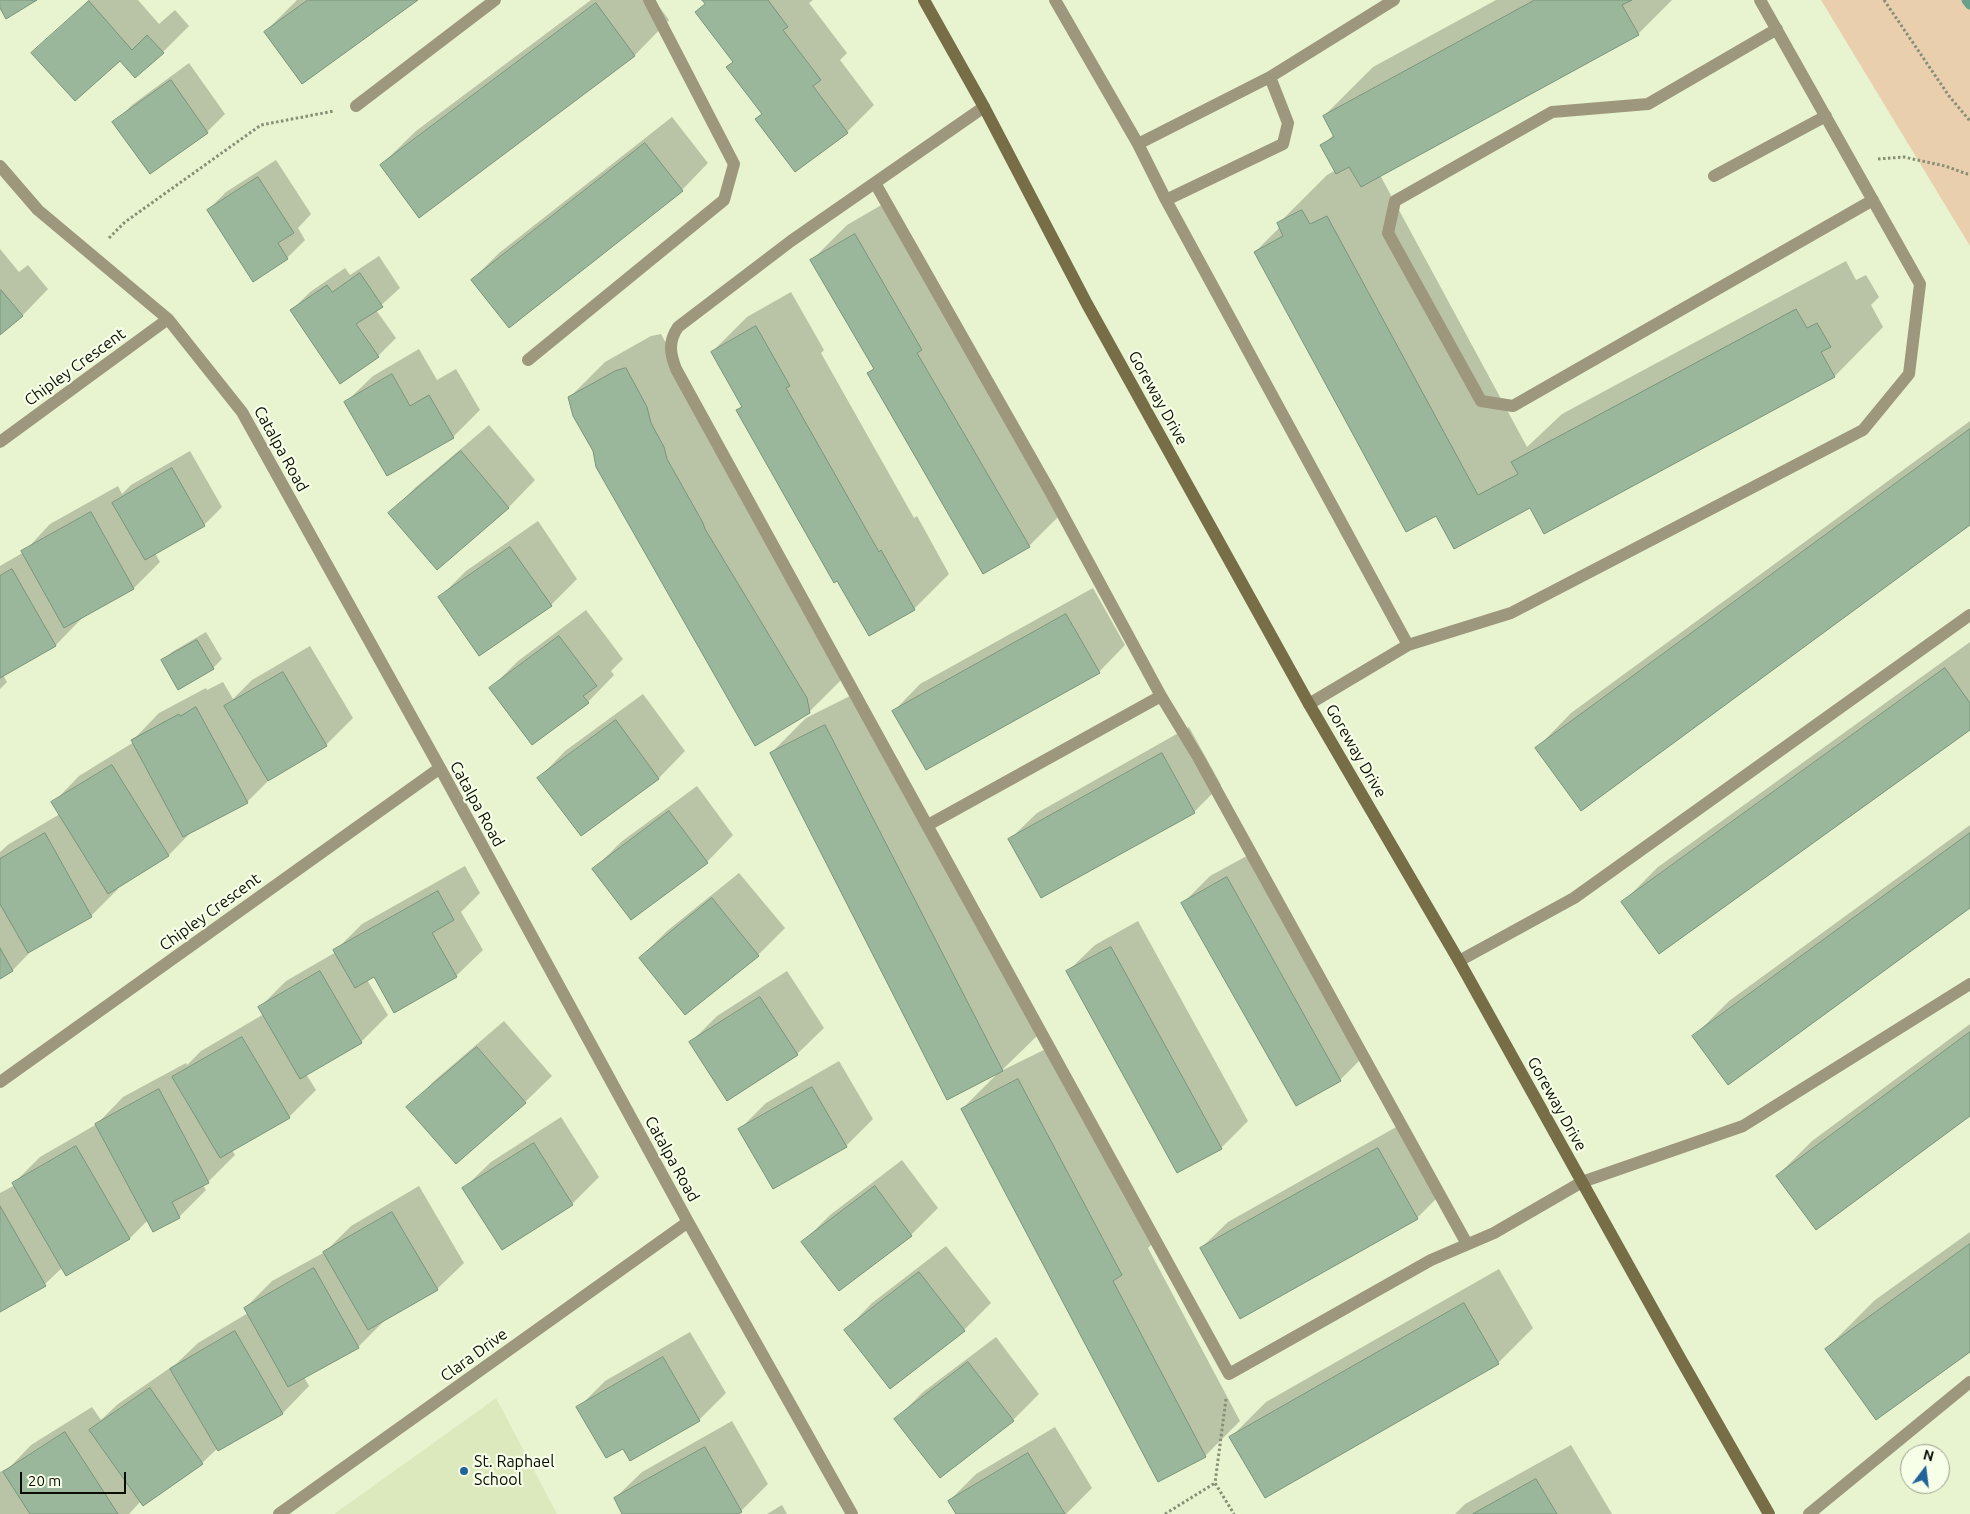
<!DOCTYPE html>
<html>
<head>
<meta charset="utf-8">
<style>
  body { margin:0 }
  #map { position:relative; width:1970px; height:1514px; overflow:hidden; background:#e8f4cf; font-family:Ubuntu,sans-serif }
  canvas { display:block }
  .north { position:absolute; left:1900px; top:1444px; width:50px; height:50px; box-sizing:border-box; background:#f7ffe9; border:1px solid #989e8d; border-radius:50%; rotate:15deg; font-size:14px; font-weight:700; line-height:20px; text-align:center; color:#0a0d03 }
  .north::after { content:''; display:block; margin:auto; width:18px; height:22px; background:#22649a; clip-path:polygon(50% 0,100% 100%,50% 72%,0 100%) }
  .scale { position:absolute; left:20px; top:1472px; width:106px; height:22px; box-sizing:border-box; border:2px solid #0a0d03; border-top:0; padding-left:6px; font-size:15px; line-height:18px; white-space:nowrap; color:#0a0d03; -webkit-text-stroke:4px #f7ffe9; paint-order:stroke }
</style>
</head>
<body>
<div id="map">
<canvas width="1970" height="1514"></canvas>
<div class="north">N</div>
<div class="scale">20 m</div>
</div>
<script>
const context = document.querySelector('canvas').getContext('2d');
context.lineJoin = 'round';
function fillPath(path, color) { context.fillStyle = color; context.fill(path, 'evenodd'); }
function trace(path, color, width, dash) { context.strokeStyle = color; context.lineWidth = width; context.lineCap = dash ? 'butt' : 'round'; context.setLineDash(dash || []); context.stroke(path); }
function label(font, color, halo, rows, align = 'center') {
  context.font = font + ' Ubuntu,sans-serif'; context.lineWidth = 4.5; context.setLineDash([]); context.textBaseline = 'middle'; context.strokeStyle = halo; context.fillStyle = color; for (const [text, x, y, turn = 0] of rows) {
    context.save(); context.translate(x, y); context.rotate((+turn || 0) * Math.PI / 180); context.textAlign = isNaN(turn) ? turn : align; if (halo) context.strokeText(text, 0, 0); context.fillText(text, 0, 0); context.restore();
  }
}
fillPath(new Path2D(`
  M496 1398 557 1514H334L453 1429Z`), '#dbe9bd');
fillPath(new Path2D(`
  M1821 0H1970V246Z`), '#eacfaf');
fillPath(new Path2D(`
  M89 0H138L159 24 175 10 189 26 163 52 120 59 33 53Z
  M297 0H416L265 32Z
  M591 0H654L669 20 635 55 419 216 381 165 416 131Z
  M704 0H813L809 3 847 53 840 60 874 105 847 132 757 119 763 113 728 67 734 61 697 12 706 3Z
  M1496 0H1672L1638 34 1380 175 1527 447 1562 414 1846 261 1856 280 1866 275 1879 297 1871 305 1883 327 1835 376 1544 532 1530 506 1437 514 1255 252 1280 227 1278 224 1327 175 1336 170 1322 146 1334 134 1324 116 1373 67Z
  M189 63 225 114 207 132 114 123 132 105Z
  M672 117 708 163 682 190 472 280 499 253Z
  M276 160 311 214 298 228 305 240 287 258 208 210 226 192Z
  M890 200 1064 511 1029 546 868 373 874 368 812 260 847 225Z
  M0 249 19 272 28 265 48 289 22 316 0 334Z
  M379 256 400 288 376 310 396 338 378 356 292 310 310 292 345 268 350 275Z
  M791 292 824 350 821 353 914 518 917 516 949 574 914 609 738 410 742 406 712 352 747 317Z
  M661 334 844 677 809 712 594 451 570 397 605 362 651 336Z
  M419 349 437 380 456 369 480 410 453 437 346 402 373 376Z
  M1970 421V523L1537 748 1571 713Z
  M489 425 535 480 509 507 437 568 390 513 416 487Z
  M190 451 222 507 204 525 155 553 160 562 134 588 81 617 82 618 56 645 3 675 7 682 0 689V566L24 552 50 524 118 486 122 494 131 485Z
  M538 521 577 579 551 605 440 597 466 571Z
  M1093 588 1125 645 1099 672 894 711 920 684Z
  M586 610 623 659 611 671 614 675 588 702 491 688 518 661Z
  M206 632 222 659 213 668 163 660 172 652Z
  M1970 642V728L1623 902 1658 867Z
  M310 646 353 718 326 745 271 778 247 802 193 830 169 855 117 887 118 889 91 916 34 948 13 970 0 977V852L9 844 60 814 53 803 79 776 134 742 133 740 159 713 206 688 207 690 223 682 233 699 252 680Z
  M860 691 1037 1036 1001 1071 1054 1045 1156 1240 1148 1248 1240 1421 1205 1456 962 1109 998 1073 771 753 806 718Z
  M643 694 685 751 659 778 581 834 539 778 565 751Z
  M1189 727 1221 785 1194 812 1042 897 1010 839 1037 813Z
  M697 786 733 835 707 862 594 869 621 842Z
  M1970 825V906L1694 1036 1729 1001Z
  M1254 852 1367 1053 1340 1080 1183 903 1210 876Z
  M465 866 480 893 461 912 483 950 456 976H374L367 980 388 1015 361 1042 306 1074 316 1090 289 1117 232 1150 235 1155 208 1182 203 1185 206 1190 179 1217 148 1220 130 1238 63 1267 45 1284 0 1310V1193L15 1185 14 1183 40 1157 97 1124 123 1097 186 1063 187 1065 201 1051 264 1014 260 1007 286 981 336 952 335 951 362 924Z
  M739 873 785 928 758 955 686 1014 640 958 667 931Z
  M1138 921 1248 1121 1221 1148 1068 971 1095 945Z
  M787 971 824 1028 797 1054 691 1042 717 1016Z
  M504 1021 552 1076 525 1102 408 1108 434 1081Z
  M1970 1024V1114L1777 1176 1812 1141Z
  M839 1061 873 1119 846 1146 739 1130 766 1103Z
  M561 1117 599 1177 572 1204 503 1248 464 1188 491 1162Z
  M1405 1122 1444 1191 1417 1218 1201 1248 1228 1222Z
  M902 1160 938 1208 911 1235 839 1289 803 1242 830 1215Z
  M419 1186 464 1263 437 1289 385 1320 358 1347 304 1377 309 1386 283 1413 219 1450 218 1448 202 1463 144 1504 141 1501 129 1514H0V1472L10 1467 31 1445 92 1407 101 1420 118 1404 177 1363 198 1343 248 1313 245 1308 272 1281 325 1252 351 1226Z
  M1970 1232V1351L1826 1349 1875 1300Z
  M946 1246 991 1303 964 1330H846L872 1303Z
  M1499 1269 1533 1328 1498 1363 1231 1437 1266 1402Z
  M690 1332 726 1393 699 1420 623 1447 578 1408 605 1381Z
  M996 1337 1039 1394 1013 1420 896 1419 923 1392Z
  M732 1421 768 1484 741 1511 735 1514H624L615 1498 642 1472Z
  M1055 1427 1092 1488 1066 1514H957L949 1501 976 1474Z
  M1571 1445 1612 1514H1455L1465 1504Z
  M782 1505 787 1514H767Z`), '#0003');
trace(new Path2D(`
  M1967 0 1970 4`), '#68a08c', 11);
const building = new Path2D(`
  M0 0H37L6 19 0 8Z
  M308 0H418L302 84 264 32Z
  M702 0H768L788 27 783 30 821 80 813 86 848 133 795 172 755 119 762 114 726 67 733 62 695 12 705 4Z
  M1535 0H1632L1622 5 1639 35 1361 187 1349 167 1336 174 1320 145 1334 137 1323 116Z
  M89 1 132 50 147 35 164 53 135 78 120 61 75 101 31 53Z
  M596 3 635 56 419 218 380 165Z
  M171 80 208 133 150 174 112 122Z
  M645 143 683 191 509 328 471 280Z
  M258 177 294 233 278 243 288 259 253 282 207 210Z
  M1302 210 1310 224 1327 216 1478 495 1518 474 1511 462 1796 309 1807 328 1817 323 1831 347 1821 352 1835 377 1544 534 1530 508 1454 549 1436 516 1406 532 1254 252 1283 236 1277 223Z
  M855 234 922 350 917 353 1030 547 983 574 867 373 874 369 810 260Z
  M360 273 383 307 356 324 379 357 340 384 290 310 327 285 332 292Z
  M1 290 23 316 0 335V291Z
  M756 326 790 386 786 388 879 552 881 550 915 610 869 636 837 581 834 583 736 410 742 407 711 352Z
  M626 368 647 407 651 423 664 447 667 459 703 523 705 529 807 698 810 713 755 746 596 467 593 451 573 416 568 397 615 371Z
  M392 374 410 406 429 395 454 438 387 476 344 402Z
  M1970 429V525L1581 811 1535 748Z
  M461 451 509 508 437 570 388 513Z
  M172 468 205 526 145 560 112 503Z
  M91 512 134 589 64 628 21 551Z
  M510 547 552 606 479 656 438 597Z
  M12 569 56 646 0 678V576Z
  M1066 614 1100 673 926 770 892 711Z
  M559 636 597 686 583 696 589 703 532 745 489 688Z
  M197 640 214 669 178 690 161 660Z
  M1945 668 1970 703V730L1659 954 1621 902Z
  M283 672 327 746 268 781 224 706Z
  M196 707 248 803 183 837 131 740 179 714 180 716Z
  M616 720 659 779 581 836 537 778Z
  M825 725 1003 1071 947 1100 770 753Z
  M1162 753 1195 813 1041 898 1008 839Z
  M112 765 169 856 108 894 51 802Z
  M669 811 708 863 631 920 592 869Z
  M45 833 92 917 28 953 0 904V859Z
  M1970 833V908L1728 1085 1692 1036Z
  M1227 877 1341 1081 1296 1106 1181 903Z
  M438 891 454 920 432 933 457 977 394 1013 374 977 355 988 333 950Z
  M712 898 759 956 685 1015 639 958Z
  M1111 947 1222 1149 1177 1173 1066 971Z
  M0 948 13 971 0 979Z
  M320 971 362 1043 300 1079 258 1007Z
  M760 997 798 1055 727 1101 689 1042Z
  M1970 1032V1116L1816 1230 1776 1176Z
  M242 1037 290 1118 220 1158 172 1077Z
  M477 1047 526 1103 456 1164 406 1107Z
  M1018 1079 1122 1275 1113 1281 1206 1457 1158 1482 961 1109Z
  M812 1087 847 1147 773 1189 738 1129Z
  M159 1089 209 1183 172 1202 180 1218 153 1232 95 1124Z
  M534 1143 573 1205 502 1250 462 1188Z
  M76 1146 130 1239 66 1276 12 1183Z
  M1378 1148 1418 1219 1240 1319 1200 1248Z
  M875 1186 912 1236 839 1291 801 1242Z
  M0 1206 46 1286 0 1312Z
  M392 1212 438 1290 368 1330 323 1252Z
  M1970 1244V1352L1876 1420 1825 1349Z
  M314 1268 359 1348 288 1387 244 1308Z
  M919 1272 965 1331 890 1389 844 1330Z
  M1464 1303 1499 1364 1265 1498 1229 1437Z
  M235 1331 283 1414 218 1451 170 1369Z
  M663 1357 700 1421 630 1461 623 1449 606 1458 576 1407Z
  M968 1362 1014 1421 940 1478 894 1419Z
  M150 1388 203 1464 143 1506 89 1430Z
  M65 1432 118 1514H30L3 1472Z
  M705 1447 742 1512 738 1514H622L614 1498Z
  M1028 1453 1065 1514H956L948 1501Z
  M1536 1479 1557 1514H1473Z`);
fillPath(building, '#9ab79c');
trace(building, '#78947a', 1);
trace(new Path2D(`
  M1884 0 1949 96 1970 121
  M1878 159 1904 157 1945 166 1970 175
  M109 238 125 222 261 125 334 111
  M1226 1399 1215 1483 1234 1514
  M1165 1514 1215 1483`), '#868e75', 3, [2.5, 2.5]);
trace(new Path2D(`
  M1055 0 1138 144 1166 200 1408 645 1511 613 1863 430 1909 374 1920 284 1760 0
  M1777 29 1648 104 1552 112 1395 201 1388 233 1481 401 1513 406 1873 200
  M356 106 495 0
  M984 107 791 241 678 327C668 342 670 353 676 369L1229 1374 1431 1260 1494 1233 1582 1182 1743 1126 1970 984
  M1138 144 1270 77 1394 0
  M1714 176 1826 116
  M875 183 1051 493 1161 696 1198 757 1467 1244
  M1166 200 1283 144 1288 123 1270 77
  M528 360 724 200 734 164 649 0
  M1309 704 1408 645
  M928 825 1161 696
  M1459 961 1574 898 1970 615
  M1809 1514 1970 1382`), '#9d977d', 12);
trace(new Path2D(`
  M0 166 38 210 168 319 242 412 440 768 688 1222 852 1514
  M0 442 168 319
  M0 1082 440 768
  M279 1514 688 1222`), '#9d977d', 12);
trace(new Path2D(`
  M924 0 984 107 1087 304 1309 704 1459 961 1680 1358 1769 1514`), '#776e47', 12);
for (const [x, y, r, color] of [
  [464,1471,5,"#22649a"]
]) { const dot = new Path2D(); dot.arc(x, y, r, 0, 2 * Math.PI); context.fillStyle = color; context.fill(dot); trace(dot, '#f7ffe9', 2); }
label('16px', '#0a0d03', '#f7ffe9', [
  ["Chipley Crescent",75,367,-36],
  ["Goreway Drive",1158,398,61],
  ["Catalpa Road",281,449,61],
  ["Goreway Drive",1356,751,60],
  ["Catalpa Road",477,804,61],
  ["Chipley Crescent",210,912,-36],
  ["Goreway Drive",1557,1104,61],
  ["Catalpa Road",672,1159,61],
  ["Clara Drive",474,1355,-36]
]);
label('16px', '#0a0d03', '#f7ffe9', [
  ["St. Raphael",474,1462],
  ["School",474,1480]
], 'left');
</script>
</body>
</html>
